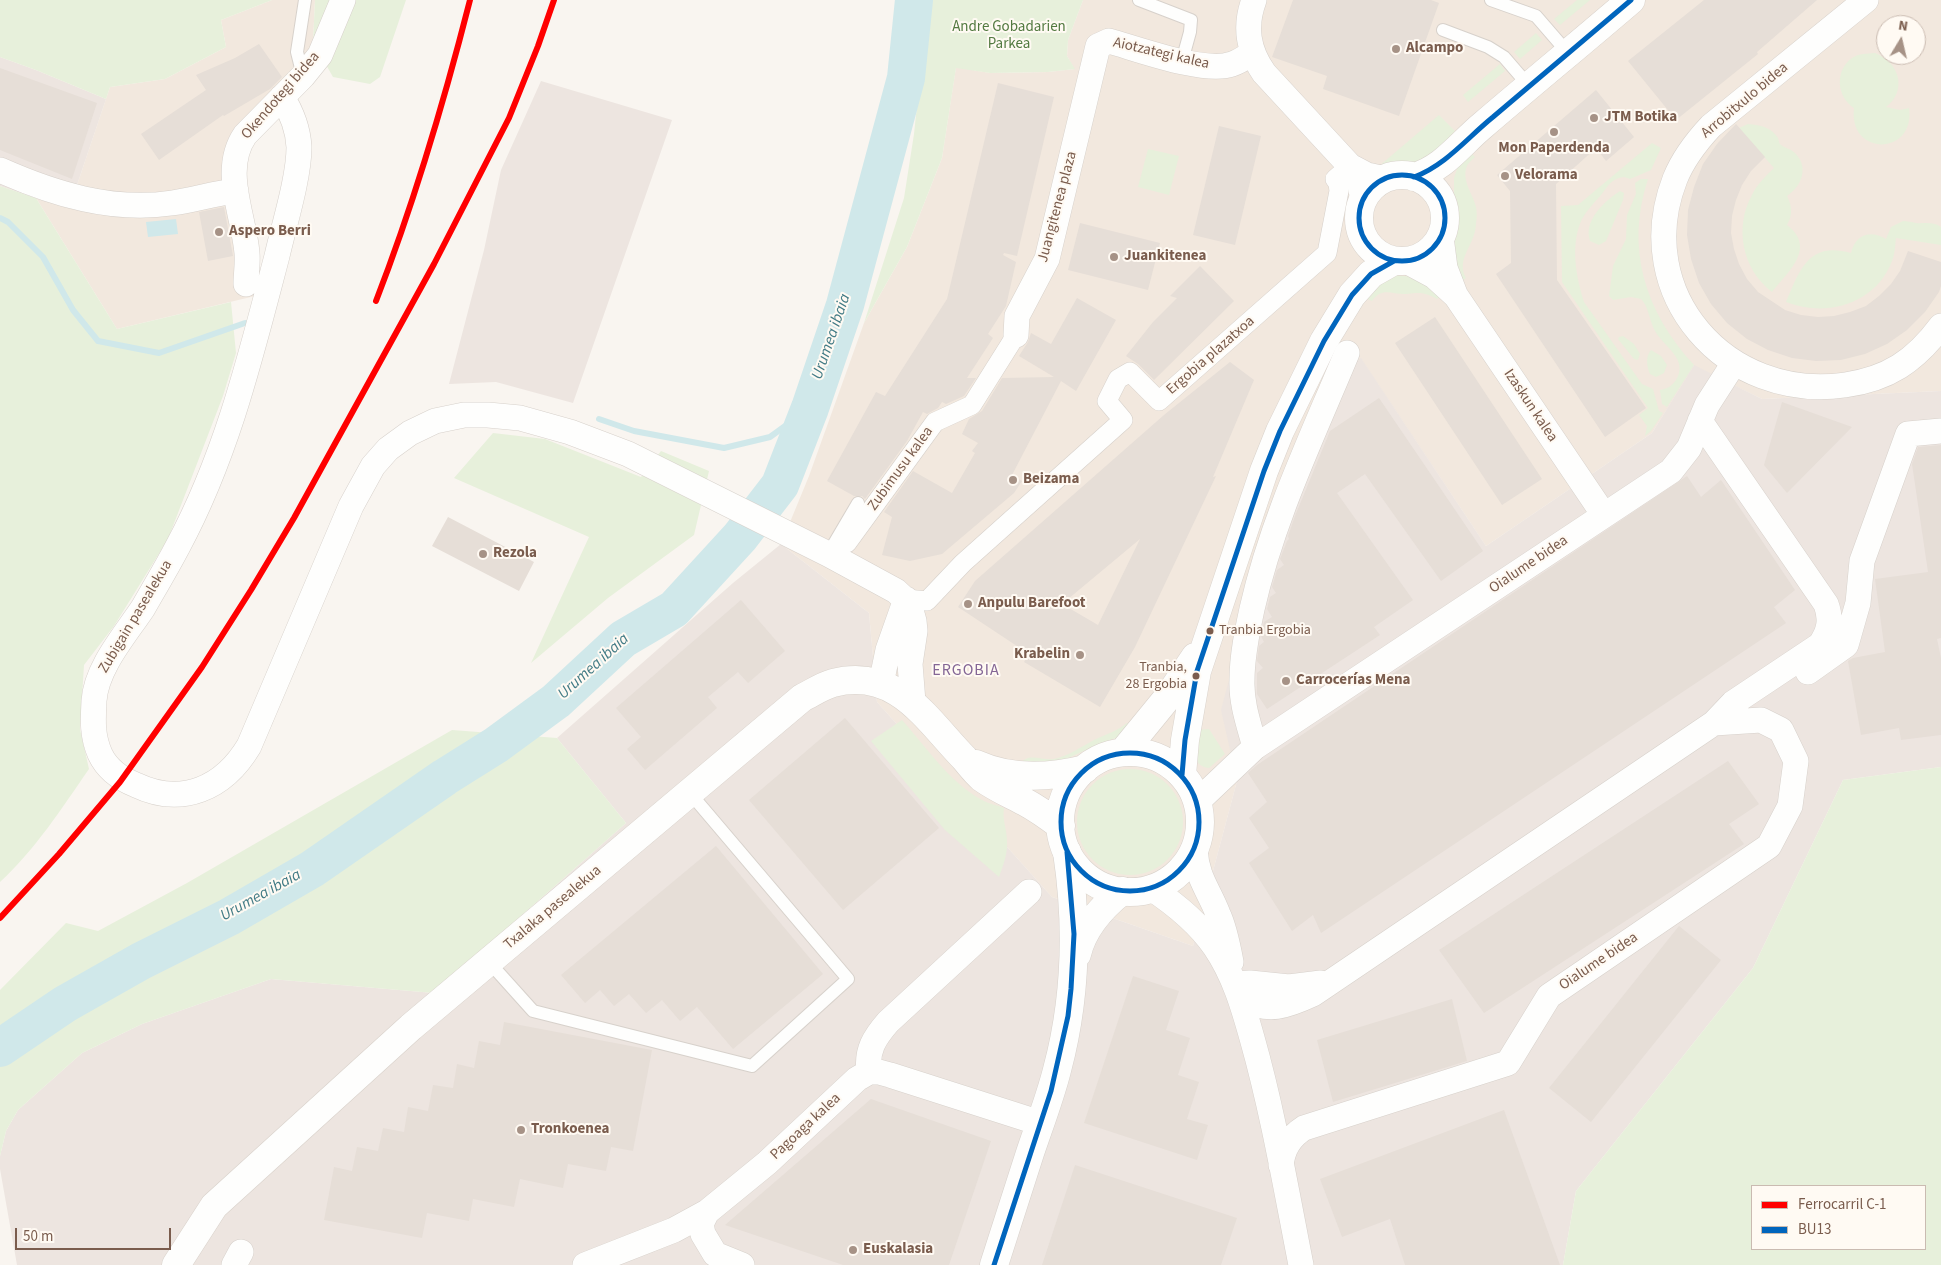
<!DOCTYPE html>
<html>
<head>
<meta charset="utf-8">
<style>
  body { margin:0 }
  #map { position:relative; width:1941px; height:1265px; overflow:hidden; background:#f9f5f0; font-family:"Source Sans 3",sans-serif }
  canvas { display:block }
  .legend { position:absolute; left:1751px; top:1185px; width:175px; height:65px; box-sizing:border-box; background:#fffaf3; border:1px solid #cabbb1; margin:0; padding:6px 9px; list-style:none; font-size:15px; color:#7a5c4d }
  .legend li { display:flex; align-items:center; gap:10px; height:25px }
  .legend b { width:25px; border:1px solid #cabbb1 }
  .north { position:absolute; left:1876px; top:15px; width:50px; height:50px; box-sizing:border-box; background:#fffaf3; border:1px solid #cabbb1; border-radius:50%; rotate:9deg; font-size:14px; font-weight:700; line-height:20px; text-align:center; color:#7a5c4d }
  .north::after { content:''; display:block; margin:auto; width:18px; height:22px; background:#a69286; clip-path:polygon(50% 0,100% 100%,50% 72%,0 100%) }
  .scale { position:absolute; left:15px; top:1228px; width:156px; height:22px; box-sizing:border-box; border:2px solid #7a5c4d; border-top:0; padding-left:6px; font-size:15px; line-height:18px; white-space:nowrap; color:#7a5c4d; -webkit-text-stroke:4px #fffaf3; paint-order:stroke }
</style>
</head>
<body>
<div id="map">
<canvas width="1941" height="1265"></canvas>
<ul class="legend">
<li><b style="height:6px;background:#f00"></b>Ferrocarril C-1</li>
<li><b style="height:6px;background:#0065bd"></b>BU13</li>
</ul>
<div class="north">N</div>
<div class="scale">50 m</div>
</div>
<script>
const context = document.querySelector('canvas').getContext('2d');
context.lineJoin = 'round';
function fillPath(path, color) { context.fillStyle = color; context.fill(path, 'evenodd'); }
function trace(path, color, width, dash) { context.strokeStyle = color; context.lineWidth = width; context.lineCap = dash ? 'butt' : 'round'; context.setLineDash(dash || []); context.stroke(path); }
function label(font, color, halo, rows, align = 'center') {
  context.font = font + ' "Source Sans 3",sans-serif'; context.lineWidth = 4; context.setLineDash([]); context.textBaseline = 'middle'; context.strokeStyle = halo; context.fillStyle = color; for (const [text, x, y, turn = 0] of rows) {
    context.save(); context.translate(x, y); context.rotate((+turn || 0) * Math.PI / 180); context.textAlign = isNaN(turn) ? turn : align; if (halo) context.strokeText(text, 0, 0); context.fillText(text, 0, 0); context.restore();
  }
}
fillPath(new Path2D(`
  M272 0H315L313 42 324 60 250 145 245 175 255 260V296L117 329 36 198 77 185 110 87 165 79 226 47 221 20Z
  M1083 0H1941V391L1762 399 1694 366 1652 433 1486 546 1361 359 1322 389 1237 781 1193 946 1052 897 877 702 869 613 781 544 809 476 864 323 907 247 942 158 956 67 990 73 1048 72 1074 69 1067 56 1068 40ZM1886 25H1916V55H1886Z`), '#f2e8de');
fillPath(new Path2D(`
  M0 57 36 70 106 99 77 185 36 198 0 186Z
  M541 81 672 120 573 403 496 382 449 384 484 250 501 170Z
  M1361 358 1486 546 1652 433 1694 365 1762 399 1941 391V767L1843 780 1753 968 1576 1191 1563 1265H17L0 1169V1156L6 1131 18 1110 82 1053 142 1024 271 979 434 993 626 823 557 738 733 583 781 544 869 613 877 702 1052 897 1193 946 1237 781 1221 710 1272 517 1322 389Z`), '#ede5e0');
fillPath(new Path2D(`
  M0 0H272L221 20 226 47 165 79 110 87 106 99 36 70 0 57Z
  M315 0H406L380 77 370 84 333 77 313 42Z
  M928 0H1083L1068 40 1067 56 1075 69 1048 72 990 73 956 68 942 158 907 247 864 323 904 198 914 134Z
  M1577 0H1590L1560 25 1554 19Z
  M1536 33 1542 40 1520 59 1514 52Z
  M1875 53C1899 62 1908 90 1886 107L1900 110 1909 108C1916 156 1848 157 1854 108 1837 97 1834 71 1852 58 1859 53 1867 54 1875 53Z
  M1500 64 1505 71 1468 102 1463 95Z
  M1439 115 1455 131 1431 157 1414 164 1400 163 1378 167Z
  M1748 124C1760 125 1771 127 1778 138 1779 141 1779 144 1781 145 1785 148 1791 149 1795 153 1809 167 1802 186 1787 196 1792 205 1793 215 1787 225 1817 248 1788 272 1772 292 1742 269 1734 227 1752 195 1757 184 1766 176 1774 168L1739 128Z
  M1652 143 1661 148 1651 170 1630 179 1624 177C1612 178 1608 186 1601 195 1594 203 1587 210 1582 219 1570 244 1576 277 1584 302L1642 384 1653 389 1659 411 1663 413 1651 431 1645 436 1647 426 1639 415 1648 408 1562 282 1561 206 1578 205Z
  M1148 149 1179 156 1169 195 1138 187Z
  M1469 151 1475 157C1472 160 1468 163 1467 166 1461 180 1473 194 1476 207 1477 212 1477 218 1476 223 1476 245 1455 258 1466 278L1460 282 1452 245 1457 228 1458 212 1454 194V178L1459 163Z
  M1641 179H1648C1625 248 1645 312 1694 365L1667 407 1662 404 1660 390C1667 389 1672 386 1676 380 1689 359 1664 347 1655 331 1649 320 1649 307 1641 299L1631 297 1613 300 1609 296 1613 266 1626 239 1627 215 1636 194 1635 183Z
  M0 186 36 198 117 329 231 302 236 353 223 396 168 539 114 626 84 665 80 729 89 769C62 808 35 850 0 882Z
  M1620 191 1624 193 1623 200 1606 241 1599 245 1590 241 1589 237C1586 218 1605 201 1620 191Z
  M1903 221C1908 221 1911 222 1916 223 1924 224 1932 221 1941 227V245L1896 238C1895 246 1895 254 1892 261 1876 304 1826 318 1786 302 1800 269 1809 241 1851 253 1855 235 1870 229 1886 239L1891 227Z
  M1394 275 1414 277 1443 294 1437 299C1422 291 1420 293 1405 294 1390 294 1382 287 1372 301L1363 297 1370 287Z
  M1623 336 1634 344 1640 354 1638 360 1634 359 1618 339 1619 337Z
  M1651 350 1661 356 1667 365 1664 373 1656 377 1650 374C1647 367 1645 357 1651 350Z
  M493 433 545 439 641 477 661 451 709 471 694 535 608 598 531 663 589 537 454 478Z
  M902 720C927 748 949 782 982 800 989 804 997 805 1004 808 1002 820 1007 829 1007 841 1008 853 1003 866 999 877L945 830 871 741Z
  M1127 723 1133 728 1124 735 1099 744 1066 759 1055 762 1021 763C1029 752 1043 761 1054 759 1069 756 1082 746 1096 739 1107 734 1117 731 1127 723Z
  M1209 729 1225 754 1209 768C1189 766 1196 744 1197 730Z
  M452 730 557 738 626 823 434 993 271 979 142 1024 82 1053 18 1110 6 1131 0 1156V990L66 923 98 931 187 883Z
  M1941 767V1265H1563L1576 1191 1753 968 1843 780ZM1752 1186H1925V1249H1752Z
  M1077 822a53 53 0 1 1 106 0a53 53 0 1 1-106 0Z`), '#e7f0db');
fillPath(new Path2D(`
  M176 219 178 234 148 237 146 222Z`), '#d0e8ea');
trace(new Path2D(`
  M0 218 8 222 43 257 73 310 98 341 159 353 245 323
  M599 419 634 431 724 448 770 437 810 408`), '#d0e8ea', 6);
trace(new Path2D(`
  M0 1048 65 1004 141 961 229 917 312 869 445 777 496 745 556 701 623 639 674 609 740 537 780 485 810 408 845 305 906 78 914 0`), '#d0e8ea', 38);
fillPath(new Path2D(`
  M1293 0H1431L1439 3 1399 116 1323 89 1327 76 1272 57Z
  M1704 0H1817L1757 52 1758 54 1676 120 1628 61Z
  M259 44 282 77 270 89 224 116 223 115 159 160 141 134 206 90 196 75 235 58Z
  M0 68 97 103 72 179 0 150Z
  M998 83 1054 97 1017 256 1004 253 1003 255 1016 262 1006 306 988 334 993 338 967 378H976L964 396 946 404 942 402 938 408 927 414 923 412 907 441 865 499 862 496H854L827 481 876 392 885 396 947 299Z
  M1596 90 1634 137 1606 161 1596 148 1556 184 1557 280 1646 408 1605 437 1496 274 1511 263 1510 191 1497 175Z
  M1736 124 1765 157 1751 171 1742 185 1736 200 1732 216 1731 233 1734 249 1739 264 1747 279 1758 292 1785 310 1801 315 1818 317 1834 316 1850 312 1866 306 1879 296 1891 284 1900 271 1908 251 1941 262V286L1939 292 1925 312 1907 330 1887 344 1865 354 1841 360 1816 361 1792 358 1768 350 1747 339 1727 323 1711 304 1699 283 1691 259 1687 235 1688 210 1694 187 1703 164 1717 144Z
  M1219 126 1261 136 1235 245 1193 235Z
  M224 207 233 256 208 261 199 212Z
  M1080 223 1160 243 1148 290 1068 270Z
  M1200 266 1234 301 1154 380 1138 364 1126 356 1153 322 1177 298 1170 296Z
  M1077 298 1116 320 1076 391 1061 381 1012 475 1022 481 1014 493 942 554 910 561 882 555 892 517 884 512 913 471 952 493 975 453 972 451 978 443 962 434 969 419 982 411 1002 378 1054 377 1019 356 1028 342 1031 333 1051 344Z
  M1435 317 1542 479 1502 505 1395 343Z
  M1230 362 1254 380 1213 477 1216 476 1135 647 1100 707 1024 662 1029 654 958 607 975 581 1164 415ZM1140 539 1098 625 1062 604Z
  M1379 398 1483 551 1441 581 1365 474 1337 493 1413 600 1374 627 1380 635 1267 709 1257 694V673L1263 668 1257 661 1259 646 1264 642 1261 636 1264 622 1272 617 1267 609 1270 597 1276 593 1272 587 1277 570 1284 565 1280 559 1287 541 1289 539 1288 536 1295 516 1330 431Z
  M1782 402 1852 427 1787 493 1764 465Z
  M1941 445V638L1937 639 1941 658V735L1901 740 1899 728 1861 735 1848 661 1853 658 1885 652 1875 579 1928 572 1912 464 1918 447Z
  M1687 476 1701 497 1721 480 1795 590 1774 607 1786 623 1321 933 1313 915 1292 931 1249 863 1269 848 1249 818 1267 802 1248 773 1257 765Z
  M448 517 534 562 519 591 432 546Z
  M741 600 785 651 748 683 738 672 708 697 717 708 645 770 627 749 641 737 616 708Z
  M845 718 939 828 843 910 749 800Z
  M1728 761 1759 804 1729 824 1744 844 1484 1013 1439 950Z
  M716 846 823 974 733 1049 697 1007 680 1021 662 1000 646 1013 629 994 614 1006 600 990 585 1003 561 975Z
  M1679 926 1721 960 1591 1122 1549 1088Z
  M1133 976 1179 991 1166 1030 1190 1038 1178 1075 1199 1082 1187 1119 1208 1125 1197 1160 1084 1123Z
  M1452 999 1467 1061 1333 1102 1317 1040Z
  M504 1022 652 1050 633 1151 611 1147 606 1171 568 1164 563 1188 520 1179 514 1207 473 1199 469 1221 427 1213 422 1238 324 1220 334 1167 352 1171 357 1147 378 1151 383 1128 404 1132 408 1107 428 1111 433 1085 453 1088 457 1064 474 1068 479 1041 500 1045Z
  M871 1099 991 1141 949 1265H843L725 1225Z
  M1504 1110 1560 1265H1405L1390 1219 1342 1237 1320 1179Z
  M1075 1165 1237 1218 1221 1265H1042Z`), '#e6ded7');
const service = new Path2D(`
  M1139 0 1191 20 1190 32 1182 61
  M1491 0 1536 16 1568 53
  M1443 30 1488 47 1504 57 1529 86
  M303 76 297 52 305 0
  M828 554 858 503
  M489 962 533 1011 752 1066 848 979 690 793`);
const pedestrian = new Path2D(`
  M847 543 935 422 972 405 1016 335
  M906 599 927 601 963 563 1123 420 1107 401 1118 379 1130 372 1159 401 1327 253 1339 191 1338 183 1335 179 1350 166`);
const minor = new Path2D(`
  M1254 0C1244 27 1248 50 1264 73L1350 166 1359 181 1363 199
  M1866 0 1711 126C1696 142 1683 159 1675 179 1630 294 1727 402 1845 385 1888 379 1915 361 1941 326
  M282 97C292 113 298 128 299 147 299 178 284 225 277 256 251 355 227 455 178 546 167 567 155 587 143 608 125 635 96 668 94 701 93 720 92 736 100 754 107 769 121 779 136 785 182 807 224 788 249 746L351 506 373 466 388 449 410 433 435 421 464 415H488L520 418 570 432 628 454 828 554 896 591 909 603 914 621 915 631 910 664 913 702
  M1350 166 1367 175 1385 179
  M0 170C54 194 112 212 172 203 194 200 215 193 236 191
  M1441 237 1445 268 1455 294
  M1408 262 1434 276 1456 296 1604 515
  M246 284C246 274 248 263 247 253 244 215 221 170 245 135L303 76 320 55 343 0
  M1016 335 1017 316 1047 259 1098 46 1109 41C1138 49 1205 74 1232 64 1239 62 1246 57 1252 53
  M1808 672 1846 645 1858 603 1862 561 1908 434 1941 431
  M881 684 888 650 906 599
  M1255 747C1249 725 1241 703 1242 680 1242 656 1247 632 1252 609 1272 520 1312 437 1347 353
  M1197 802 1255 747 1671 471 1689 448 1707 405 1734 363
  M1195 849C1197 879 1208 888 1218 914 1225 929 1228 946 1231 962
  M1151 888C1175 904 1198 922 1215 947 1234 975 1243 1006 1252 1038 1273 1112 1286 1189 1301 1265
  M1235 984 1250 983 1289 987 1321 983
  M1241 1000C1270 1012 1285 1007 1313 994L1714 723 1733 703 1820 645C1829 632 1832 620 1826 604L1700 421
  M869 1072C866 1050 875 1037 888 1022L1029 892
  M1281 1165C1283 1148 1290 1137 1304 1128L1508 1063 1549 996 1769 846 1790 806 1796 761 1781 730 1761 720 1714 723
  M707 1212 701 1224 703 1234 715 1254 742 1265
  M234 1265 241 1252
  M585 1265 674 1230 707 1212 767 1163 857 1079 869 1072H879L890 1075 1040 1123`);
const tertiary = new Path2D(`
  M1077 954C1083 928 1102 907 1122 891
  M994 1265C1006 1228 1018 1190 1030 1153 1039 1126 1050 1098 1057 1070 1076 999 1078 925 1067 852`);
const secondary = new Path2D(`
  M1359 218a43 43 0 1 1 86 0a43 43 0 1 1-86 0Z
  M1414 177C1443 169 1460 144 1483 125 1532 83 1582 42 1631 0
  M1123 752 1168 697 1195 657
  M1060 822a70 70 0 1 1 140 0a70 70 0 1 1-140 0Z
  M976 764C1011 780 1048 778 1085 769
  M1182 775 1185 740 1197 671 1264 471 1280 431 1324 341 1352 295 1371 274 1394 261
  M176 1265 214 1206 411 1027 802 698C812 693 822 686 833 683 897 667 926 719 964 758 970 765 975 772 982 778 996 788 1010 794 1025 802 1038 809 1049 817 1061 826`);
trace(service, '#d7d1cb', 14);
trace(pedestrian, '#d7d1cb', 20);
trace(minor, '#d7d1cb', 26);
trace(tertiary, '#d7d1cb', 29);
trace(secondary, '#d9d2cb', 29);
trace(service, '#fefefd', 12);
trace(pedestrian, '#fefefd', 19);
trace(minor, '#fefefd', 25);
trace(tertiary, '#fefefd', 28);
trace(secondary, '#fefefd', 28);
trace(new Path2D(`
  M1359 218a43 43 0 1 1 86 0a43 43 0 1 1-86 0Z
  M1414 177C1446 165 1467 138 1493 117 1539 78 1585 39 1631 0
  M1061 822a69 69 0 1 1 138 0a69 69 0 1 1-138 0Z
  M1182 775 1185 740 1197 671 1264 471 1280 431 1324 341 1352 295 1371 274 1394 261
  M994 1265 1051 1091 1068 1016 1071 989 1074 934 1067 852`), '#0065bd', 5);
trace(new Path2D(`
  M376 301C414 203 444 102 470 0
  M0 918 59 854 120 782 202 667 251 590 294 518 434 264 509 118 538 46 554 0`), '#f00', 6);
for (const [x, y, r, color] of [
  [1396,49,5,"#a69286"],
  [1594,118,5,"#a69286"],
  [1554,132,5,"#a69286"],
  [1505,176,5,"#a69286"],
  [219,232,5,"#a69286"],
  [1114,257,5,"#a69286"],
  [1013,480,5,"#a69286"],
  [483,554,5,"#a69286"],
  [968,604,5,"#a69286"],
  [1210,631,4.5,"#7a5c4d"],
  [1080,655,5,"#a69286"],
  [1196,676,4.5,"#7a5c4d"],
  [1286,681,5,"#a69286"],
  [521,1130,5,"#a69286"],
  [853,1250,5,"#a69286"]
]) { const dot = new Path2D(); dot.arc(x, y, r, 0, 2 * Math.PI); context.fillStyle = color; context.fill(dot); trace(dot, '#fffaf3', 2); }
label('14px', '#7a5c4d', '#fffaf3', [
  ["Tranbia Ergobia",1219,631],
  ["Tranbia,",1187,668,"right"],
  ["28 Ergobia",1187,685,"right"]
], 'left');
label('15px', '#537a41', '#fffaf3', [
  ["Andre Gobadarien",1009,28],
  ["Parkea",1009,45]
]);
label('bold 15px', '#7a5c4d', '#fffaf3', [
  ["Alcampo",1406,49],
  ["JTM Botika",1604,118],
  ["Mon Paperdenda",1554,149,"center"],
  ["Velorama",1515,176],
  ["Aspero Berri",229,232],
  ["Juankitenea",1124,257],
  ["Beizama",1023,480],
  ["Rezola",493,554],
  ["Anpulu Barefoot",978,604],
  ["Krabelin",1070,655,"right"],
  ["Carrocerías Mena",1296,681],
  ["Tronkoenea",531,1130],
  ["Euskalasia",863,1250]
], 'left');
label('15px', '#7a5c4d', '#fffaf3', [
  ["Aiotzategi kalea",1161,54,13],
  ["Okendotegi bidea",281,96,-49],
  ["Arrobitxulo bidea",1745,101,-40],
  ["Juangitenea plaza",1058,207,-75],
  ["Ergobia plazatxoa",1211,356,-41],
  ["Izaskun kalea",1530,406,56],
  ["Zubimusu kalea",901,469,-54],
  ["Oialume bidea",1529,565,-34],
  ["Zubigain pasealekua",136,617,-59],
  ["Txalaka pasealekua",553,908,-40],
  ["Oialume bidea",1599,962,-34],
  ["Pagoaga kalea",806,1127,-43]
]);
label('italic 16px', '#437c86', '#fffaf3', [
  ["Urumea ibaia",832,337,-71],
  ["Urumea ibaia",594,667,-42],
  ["Urumea ibaia",261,896,-29]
]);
context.letterSpacing = '1px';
label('16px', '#846695', '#fffaf3', [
  ["ERGOBIA",966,671]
]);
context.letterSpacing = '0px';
</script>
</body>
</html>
